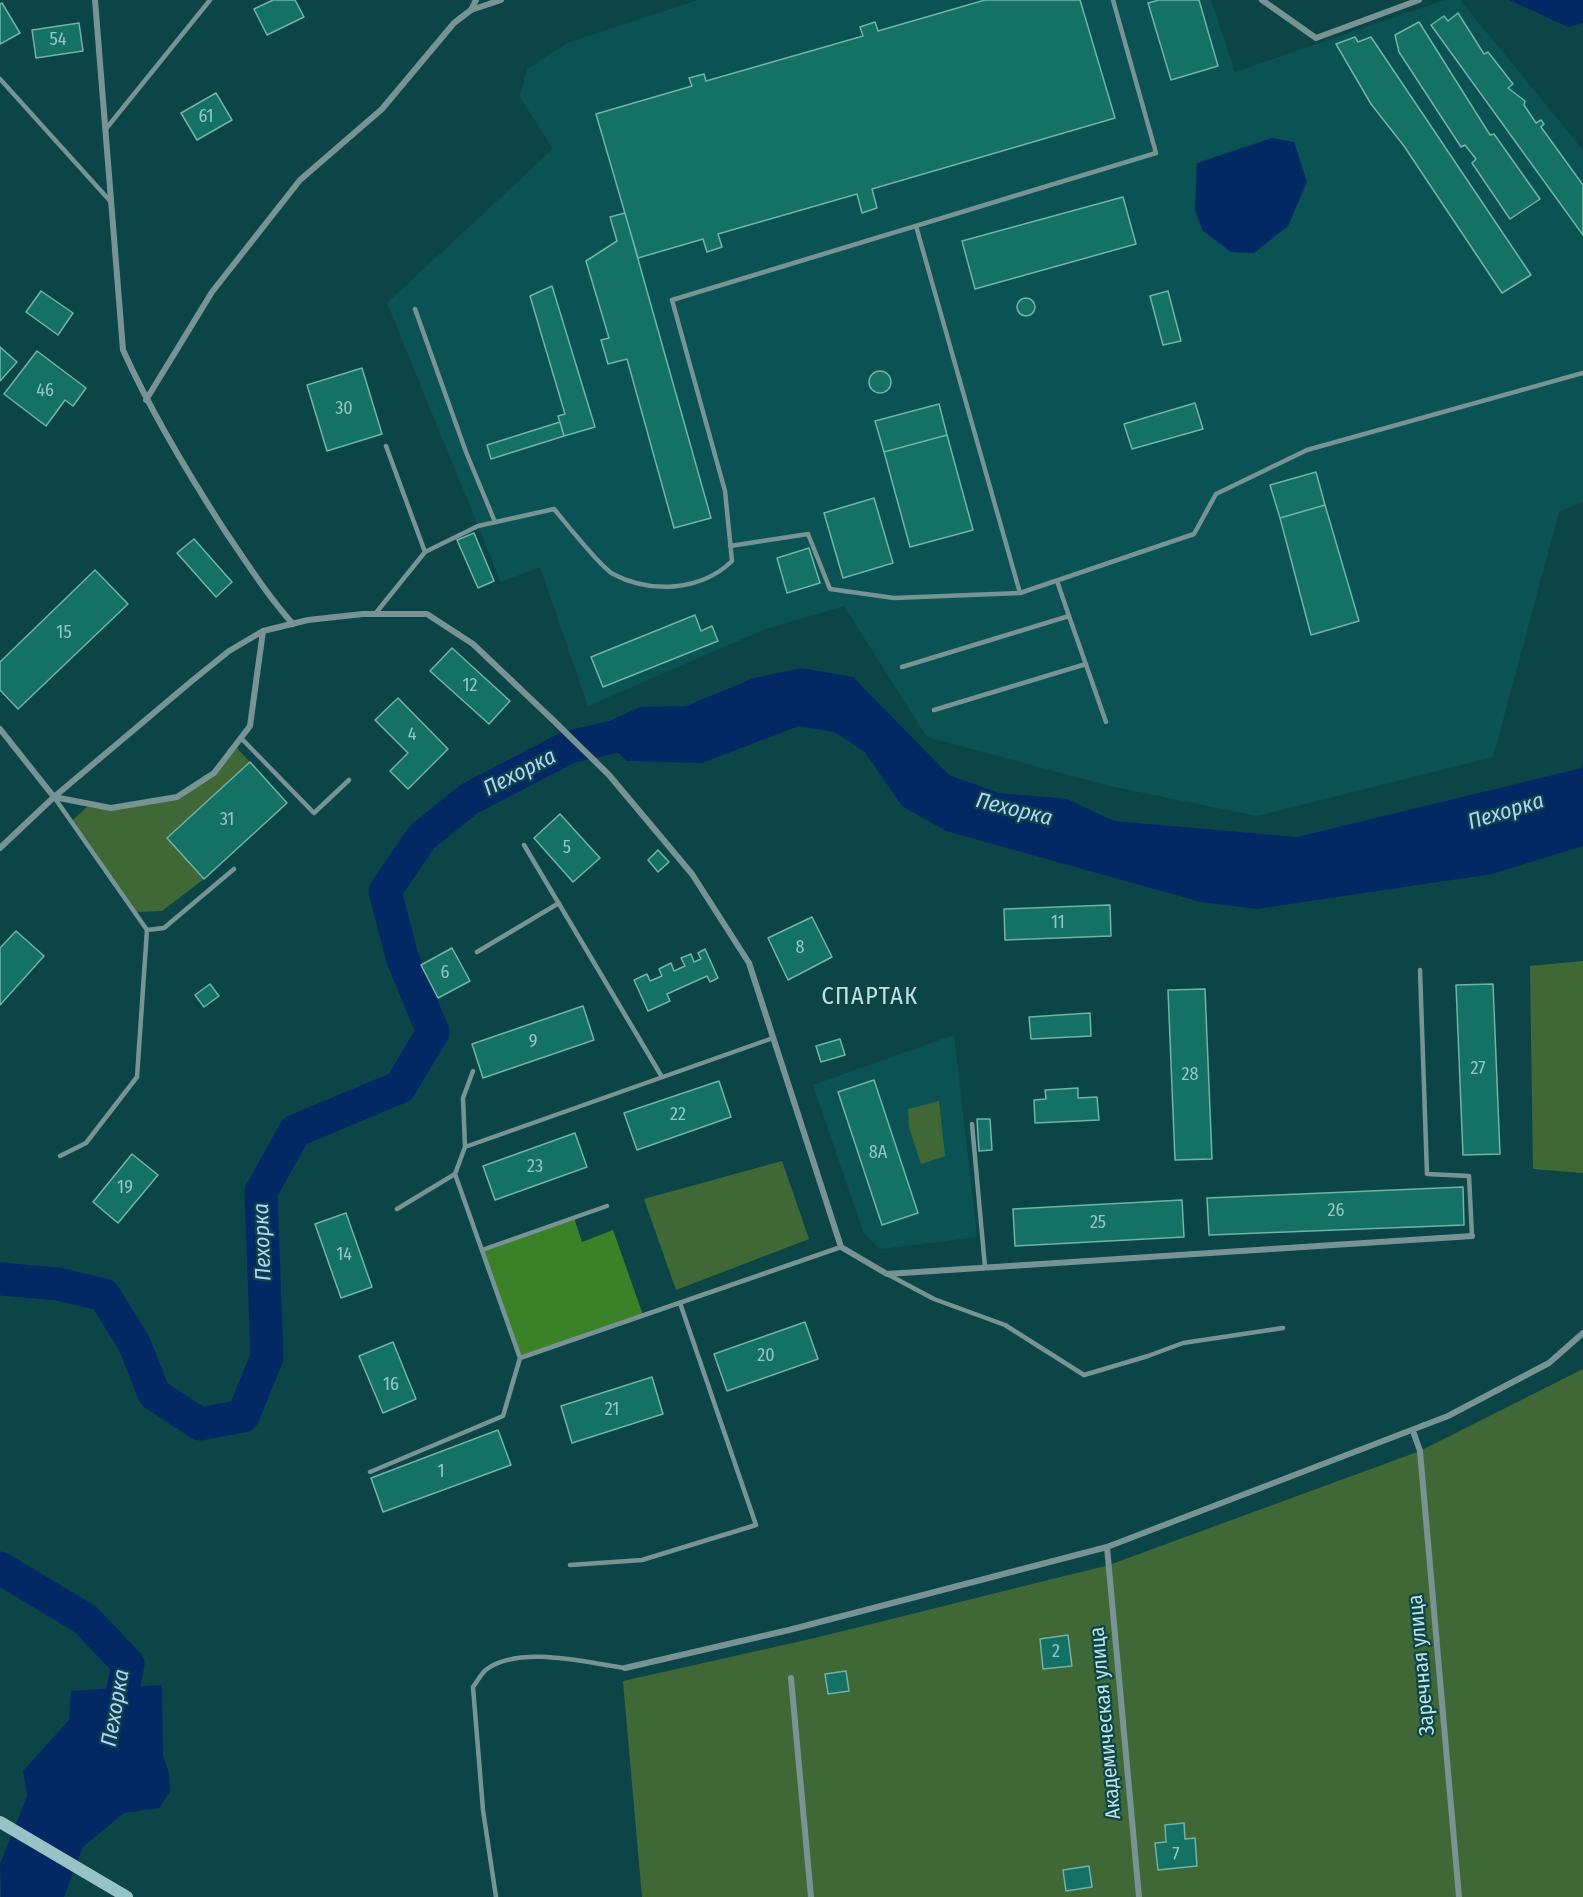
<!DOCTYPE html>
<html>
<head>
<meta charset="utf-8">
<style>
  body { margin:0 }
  canvas { display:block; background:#0c4548 }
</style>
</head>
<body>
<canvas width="1583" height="1897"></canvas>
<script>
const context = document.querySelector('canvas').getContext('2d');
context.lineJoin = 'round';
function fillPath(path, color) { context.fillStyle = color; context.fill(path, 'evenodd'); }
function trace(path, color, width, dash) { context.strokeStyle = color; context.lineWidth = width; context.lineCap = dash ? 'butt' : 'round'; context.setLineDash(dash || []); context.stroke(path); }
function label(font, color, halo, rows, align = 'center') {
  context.font = font + ' "Fira Sans Condensed",sans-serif'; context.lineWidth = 4.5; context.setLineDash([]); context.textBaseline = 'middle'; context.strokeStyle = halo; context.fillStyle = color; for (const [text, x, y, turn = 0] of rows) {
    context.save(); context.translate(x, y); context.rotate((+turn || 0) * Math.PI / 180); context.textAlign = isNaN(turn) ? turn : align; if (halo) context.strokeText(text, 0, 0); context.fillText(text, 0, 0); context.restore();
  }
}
fillPath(new Path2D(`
  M698 0H1211L1235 72 1445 0H1460L1583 150V502L1559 512 1493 757 1257 816 1110 786 927 737 844 606 763 630 588 706 540 567 501 582 387 303 553 149 520 97 527 69 567 43Z
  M954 1035 977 1237 881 1249 864 1234 813 1085Z`), '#0b5255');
fillPath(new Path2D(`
  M235 746 250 762 167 838 204 879 162 911 134 912 71 822 91 803C130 814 185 801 215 772 222 765 228 755 235 746Z
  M1583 961V1173L1533 1169 1530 966Z
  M939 1101 945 1156 921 1164 909 1127 908 1109Z
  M782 1161 809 1239 676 1290 644 1199Z
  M1583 1369V1897H642L623 1681 815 1638 1109 1565 1420 1451Z`), '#406837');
fillPath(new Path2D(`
  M574 1218 582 1242 613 1230 643 1315 520 1358 482 1250Z`), '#3a8128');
fillPath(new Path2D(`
  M1509 0H1583V23L1568 27Z
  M1272 138 1294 142 1307 182 1288 226 1254 253 1231 252 1203 231 1195 210 1197 163Z
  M802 668 853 677 949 775 999 793 1067 799 1114 821 1297 837 1582 768 1583 759V846L1492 874 1257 909 1201 902 946 831 902 806 864 751 834 732 799 726 702 763 627 761 592 729 640 707 686 706 754 678Z
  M162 1685 163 1756 169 1773 170 1792 159 1808 124 1813 83 1847 64 1897H1L0 1864 27 1796 23 1771 69 1720 71 1691Z`), '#032965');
trace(new Path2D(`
  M0 1279 58 1284 104 1295 134 1343 154 1394 200 1424 243 1416 267 1357 261 1192 295 1131 400 1087 433 1032 402 957 385 891 422 837 469 799 569 747 649 729
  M0 1568 85 1619 128 1664 115 1730`), '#032965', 33);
const building = new Path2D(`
  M273 0H295L304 17 267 35 254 9Z
  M985 0H1080L1115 118 872 189 877 208 862 213 857 194 718 234 722 247 707 252 703 239 638 258 596 114 692 86 689 78 704 74 706 81 863 36 860 27 875 22 878 31Z
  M1159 0H1199L1218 66 1171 80 1148 3Z
  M2 3 20 33 0 44V4Z
  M1458 13 1484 54 1488 52 1513 84 1508 88 1525 101 1524 105 1536 123 1541 120 1544 124 1541 127 1583 185V235L1431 25 1444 16 1448 21Z
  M1419 22 1490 135 1494 134 1540 199 1510 219 1472 163 1476 159 1465 145 1461 147 1399 52 1395 35Z
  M79 23 83 51 36 58 32 30Z
  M1355 37 1358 42 1371 37 1531 275 1502 293 1404 146 1371 104 1336 44Z
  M216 93 232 120 197 140 181 113Z
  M1123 197 1136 244 975 289 962 241Z
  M625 213 711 518 674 528 627 359 608 364 601 340 609 338 586 261 617 241 610 217Z
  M552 286 595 427 564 436 558 416 565 414 530 296Z
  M41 291 73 313 58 335 26 312Z
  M1168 291 1181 341 1163 345 1150 296Z
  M1017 307a9 9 0 1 1 18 0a9 9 0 1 1-18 0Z
  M0 347 17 362 0 381Z
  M37 351 86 388 73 406 65 400 46 426 4 394Z
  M362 368 382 434 327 451 307 385Z
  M869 382a11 11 0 1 1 22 0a11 11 0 1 1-22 0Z
  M1195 403 1203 429 1132 449 1124 424Z
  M939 404 947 435 884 452 875 421Z
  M560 422 564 436 491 459 487 445Z
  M947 435 973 530 910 547 884 452Z
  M1316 472 1325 505 1280 518 1270 485Z
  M874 498 893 563 843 578 824 513Z
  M1325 505 1359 621 1311 635 1280 518Z
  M474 533 494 581 478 588 457 540Z
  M194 539 232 582 216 597 177 553Z
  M809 548 820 583 787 593 777 558Z
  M95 570 128 604 18 709 0 690V662Z
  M695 615 701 631 712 626 718 641 603 687 591 657Z
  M452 648 510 701 489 724 430 671Z
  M398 698 448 749 408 789 390 771 408 753 375 720Z
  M250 762 287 803 204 879 167 838Z
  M560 814 600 858 573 882 534 838Z
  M658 850 669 862 658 872 648 860Z
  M1110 905 1111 936 1005 940 1004 909Z
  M812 917 832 957 788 980 768 938Z
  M16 931 44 956 0 1005V948Z
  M452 948 470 981 438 998 421 965Z
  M705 949 718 978 710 982 707 976 667 994 670 1001 648 1011 634 980 647 974 650 981 662 976 659 969 671 963 674 971 685 966 681 958 691 954 694 962 701 959 698 953Z
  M210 984 219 996 204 1007 195 995Z
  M1493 984 1500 1154 1463 1155 1456 985Z
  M1205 989 1212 1159 1175 1160 1168 990Z
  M583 1006 594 1040 483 1078 472 1044Z
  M1090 1013 1091 1036 1031 1039 1029 1017Z
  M840 1039 845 1055 821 1062 816 1046Z
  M874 1080 918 1213 882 1225 838 1092Z
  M719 1081 731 1117 637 1150 624 1113Z
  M1078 1088V1098L1097 1097 1099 1120 1035 1123 1034 1100 1046 1099 1045 1090Z
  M977 1119H990L992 1150 979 1151Z
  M575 1133 587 1167 495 1200 483 1166Z
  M132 1154 158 1175 118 1223 93 1202Z
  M1463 1187 1464 1225 1209 1235 1207 1198Z
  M1182 1200 1184 1237 1015 1246 1013 1209Z
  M346 1213 372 1287 341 1298 315 1224Z
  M805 1322 818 1359 727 1391 714 1354Z
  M393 1342 416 1399 383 1413 359 1356Z
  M652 1377 663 1414 572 1443 561 1406Z
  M498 1430 511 1465 383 1512 371 1478Z
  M1068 1635 1072 1666 1043 1669 1040 1639Z
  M846 1671 849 1691 828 1694 825 1674Z
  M1184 1823 1185 1839 1195 1838 1197 1866 1158 1870 1155 1843 1166 1842 1165 1825Z
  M1089 1866 1092 1887 1066 1891 1063 1870Z`);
fillPath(building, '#137265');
trace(building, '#72b3a6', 1.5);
trace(new Path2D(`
  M0 79 111 202
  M105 130 210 0
  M415 309 466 452 495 522
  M386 446 425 552
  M730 546 808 534 830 589 894 598 1020 593 916 226
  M1020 593 1194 534 1216 494 1307 450 1583 373
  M375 614 425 552 478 526 554 509C565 522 601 568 613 574 651 594 701 591 732 561L725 491 672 300 1156 153 1113 0
  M1069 616 1106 722
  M902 667 1069 616 1057 581
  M934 710 1086 664
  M241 738 314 813 349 780
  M54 797 147 930 164 928 234 869
  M524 845 662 1077
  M477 952 559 903
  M1420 970 1427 1174 1469 1176 1472 1236
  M972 1124 985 1267
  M465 1147 463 1098 473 1071
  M60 1156 86 1143 137 1077 147 930
  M397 1209 455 1174
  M482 1250 607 1206
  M887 1274 934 1299 1005 1325 1084 1375 1148 1356 1183 1343 1283 1328
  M520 1358 455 1174 465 1147 773 1038
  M370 1472 503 1416 520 1358 841 1247
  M570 1565 642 1560 756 1525 680 1303
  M496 1897 483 1810 473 1687C477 1682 482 1672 487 1669 521 1645 587 1663 625 1668`), '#779394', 4.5);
trace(new Path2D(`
  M95 0 123 350C152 414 187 472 225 531 247 563 267 595 293 624
  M476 0 471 10 501 0
  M1262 0 1316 38 1419 0
  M146 400 212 292 300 180 382 109 454 23 471 10
  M0 729 54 797 111 808 177 797 214 773 250 726 263 631
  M0 848 54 797 193 680 229 651 263 631 308 620 363 614H427L473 644 554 721 609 775 692 874 749 963 841 1247 887 1274 1472 1236
  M1413 1431 1420 1451 1459 1897
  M1107 1547 1139 1897
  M625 1668 789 1630 1107 1547 1448 1416 1549 1363 1583 1333
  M791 1678 811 1897`), '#779394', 6);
trace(new Path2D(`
  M0 1822 127 1897`), '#96c3c5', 12);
label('18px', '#96c6c4', null, [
  ["54",58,40],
  ["61",206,117],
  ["46",45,391],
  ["30",344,409],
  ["15",64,633],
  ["12",470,686],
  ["4",412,735],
  ["31",227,820],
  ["5",567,848],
  ["11",1058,923],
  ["8",800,948],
  ["6",445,973],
  ["9",533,1042],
  ["27",1478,1069],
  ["28",1190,1075],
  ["22",678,1115],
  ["8А",878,1153],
  ["23",535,1167],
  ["19",125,1188],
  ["26",1336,1211],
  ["25",1098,1223],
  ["14",344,1255],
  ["20",766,1356],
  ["16",391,1385],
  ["21",612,1410],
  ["1",441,1472],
  ["2",1056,1652],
  ["7",1176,1855]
]);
label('21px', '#c1e2e4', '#0c4548', [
  ["Заречная улица",1422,1665,-95],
  ["Академическая улица",1106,1723,-95]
]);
label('italic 22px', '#b6d1fe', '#0c4548', [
  ["Пехорка",520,773,-27],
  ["Пехорка",1014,810,14],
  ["Пехорка",1506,812,-17],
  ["Пехорка",263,1242,-92],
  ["Пехорка",116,1708,-80]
]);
context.letterSpacing = '1.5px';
label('24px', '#c1e2e4', '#0c4548', [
  ["СПАРТАК",870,997]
]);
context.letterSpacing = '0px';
</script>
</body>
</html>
